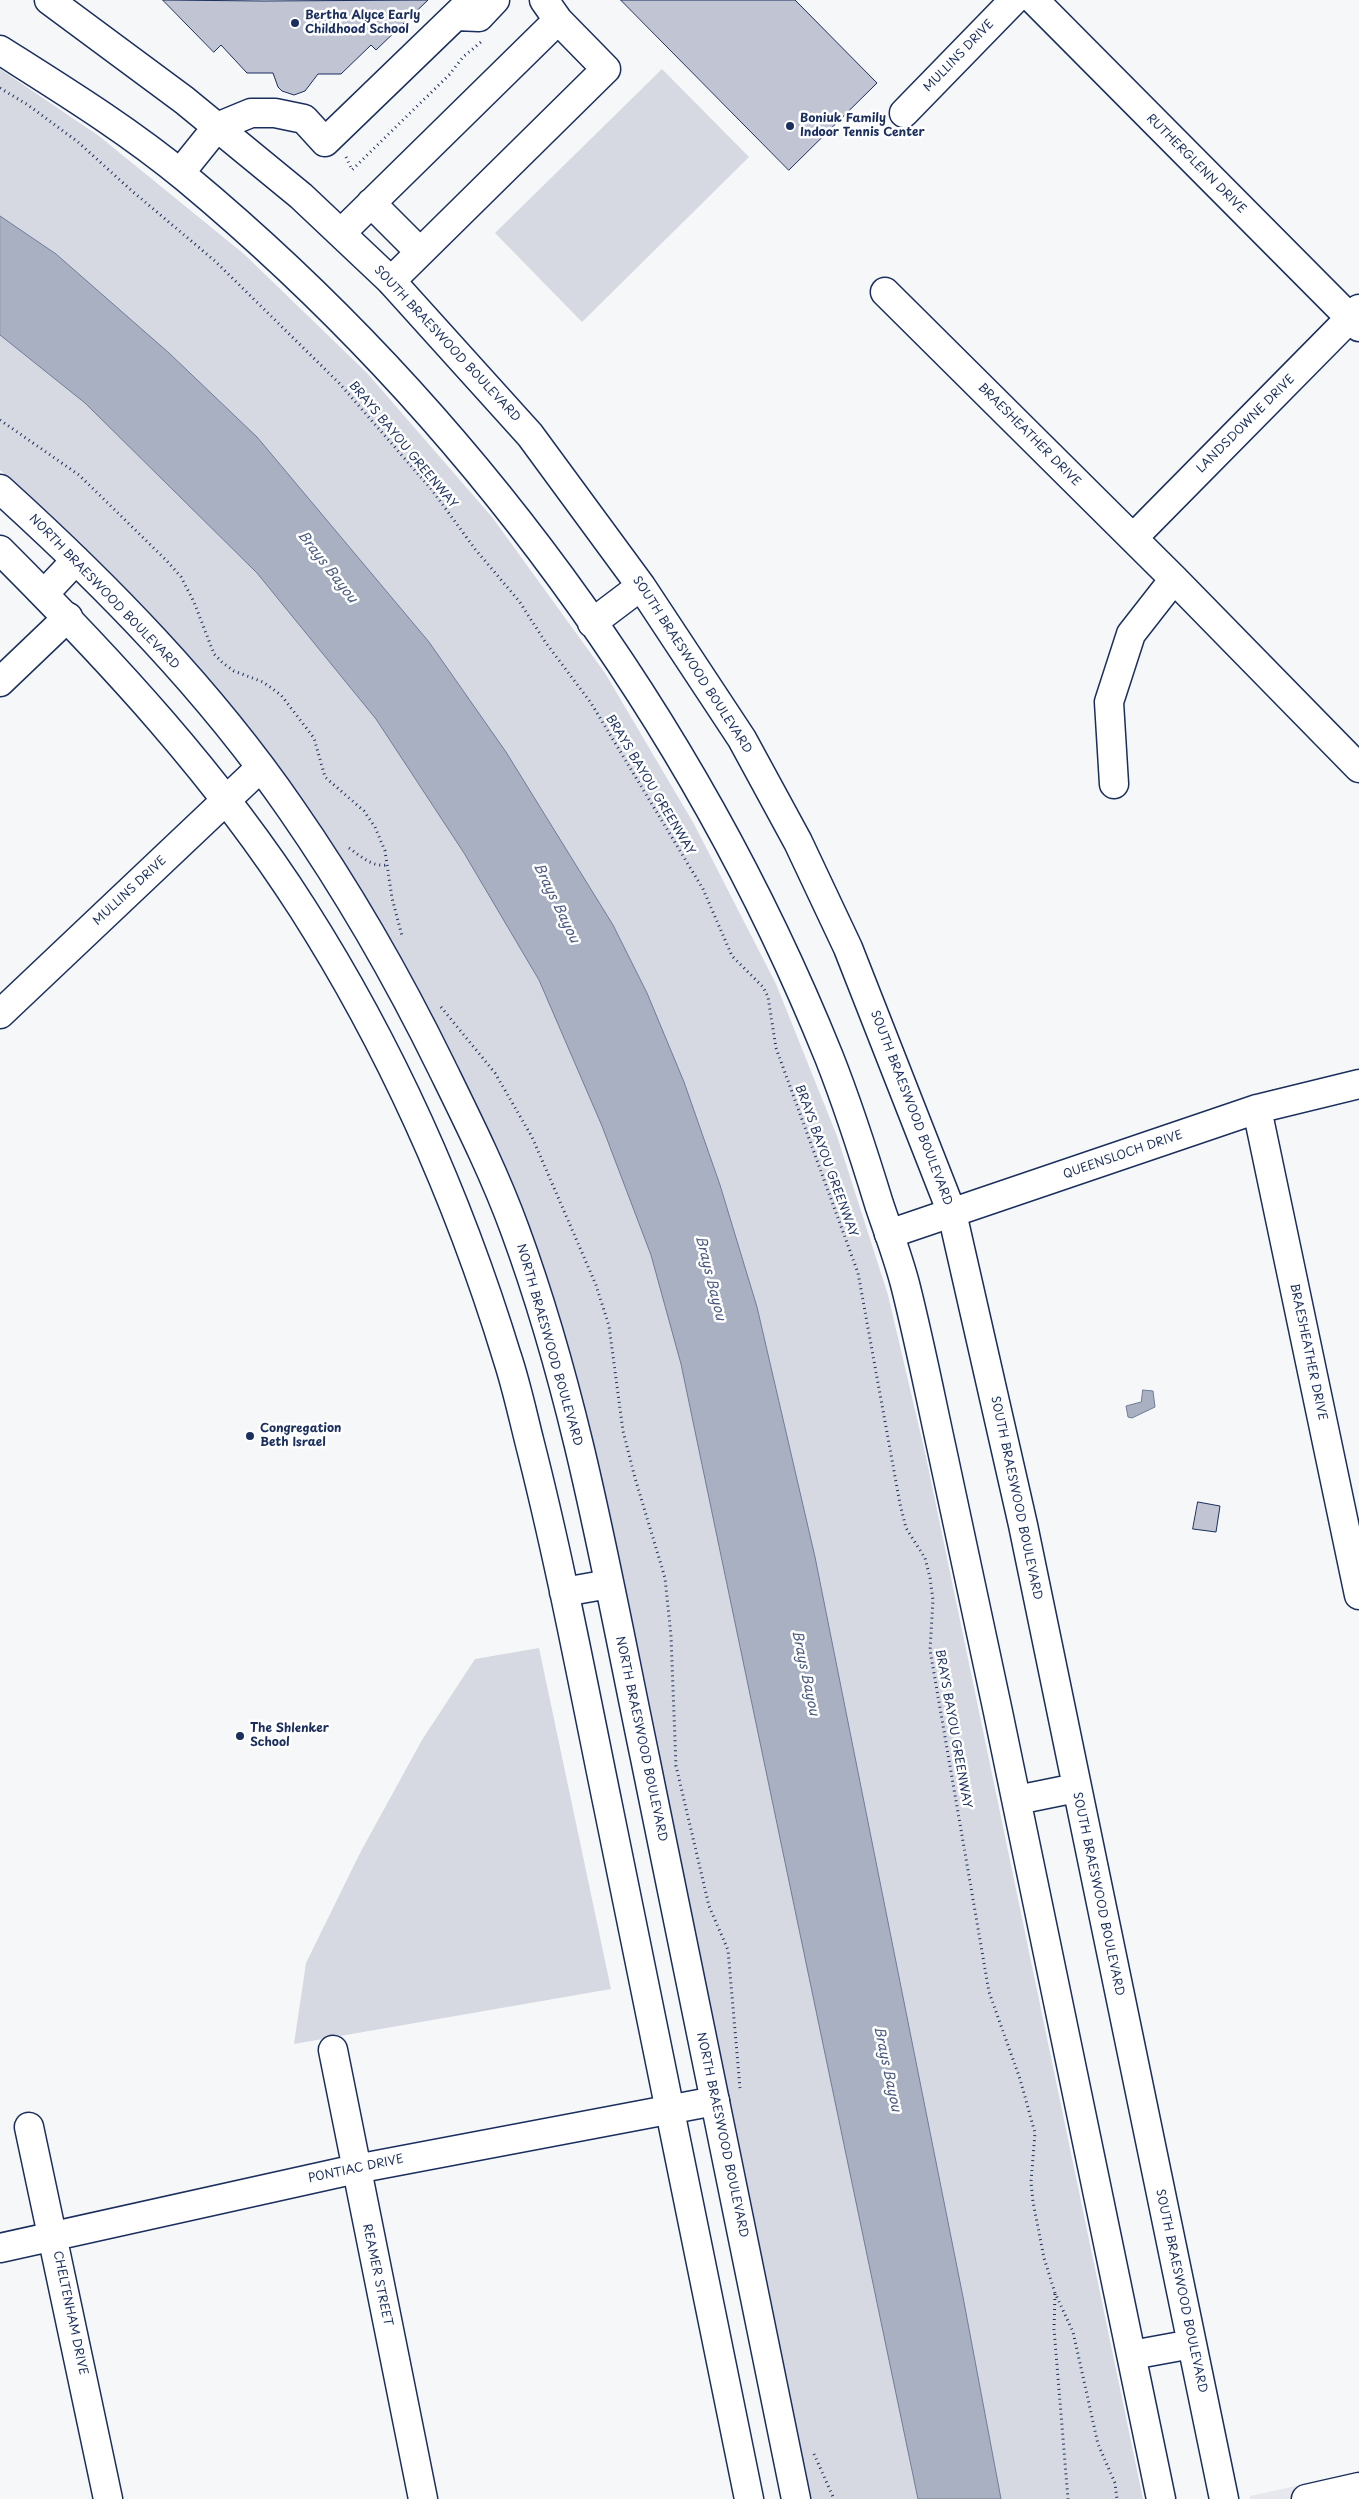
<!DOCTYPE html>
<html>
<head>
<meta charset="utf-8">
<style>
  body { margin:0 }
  canvas { display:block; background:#f6f7f9 }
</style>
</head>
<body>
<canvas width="1359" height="2499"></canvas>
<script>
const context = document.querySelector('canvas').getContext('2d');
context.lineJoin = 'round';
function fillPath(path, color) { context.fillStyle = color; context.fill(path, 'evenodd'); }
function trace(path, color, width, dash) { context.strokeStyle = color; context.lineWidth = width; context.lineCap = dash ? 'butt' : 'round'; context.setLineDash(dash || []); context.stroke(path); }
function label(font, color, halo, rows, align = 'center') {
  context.font = font + ' "Playpen Sans",sans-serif'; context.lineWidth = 5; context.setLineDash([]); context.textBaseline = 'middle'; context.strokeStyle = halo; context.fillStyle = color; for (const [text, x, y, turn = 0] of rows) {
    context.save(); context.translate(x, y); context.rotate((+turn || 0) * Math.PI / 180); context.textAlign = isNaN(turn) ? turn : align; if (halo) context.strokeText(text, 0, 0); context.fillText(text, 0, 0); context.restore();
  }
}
fillPath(new Path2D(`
  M1359 2472V2499H1250V2496Z`), '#e6e8ee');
fillPath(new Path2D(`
  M0 69 99 136 244 254 367 373 492 517 605 673 694 824 776 984 837 1136 888 1295 926 1457 1143 2499H808L510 1182C450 1038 377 901 284 775 258 740 226 708 198 674 174 646 151 616 126 589 87 547 43 507 0 470Z
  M662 69 749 157 582 322 495 233Z
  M539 1648 611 1989 294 2044 306 1963 360 1853 422 1740 475 1659Z`), '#d6d9e2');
const water = new Path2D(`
  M0 216 56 254 169 353 257 437 429 642 506 752 613 925 647 993 684 1082 720 1185 757 1307 815 1557 963 2297 1001 2499H918L681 1364 651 1255 602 1126 539 980 464 853 376 719 257 573 85 403 0 335Z
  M1143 1390 1153 1391 1155 1407 1132 1418 1128 1417 1126 1406 1141 1402Z`);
fillPath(water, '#a9b0c1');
trace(water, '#707c99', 1);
const building = new Path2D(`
  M163 0 264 1 428 0 376 50 371 45 341 74H318L305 91 294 95 282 91 278 87 273 73H247L221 45 214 52Z
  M621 0H795L877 83 789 170Z
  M1198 1502 1220 1506 1216 1532 1193 1529Z`);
fillPath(building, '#c0c4d3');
trace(building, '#1b2f5e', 1);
const minor = new Path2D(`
  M1034 0 1359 327
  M456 16 479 17 495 0
  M904 113 1014 0
  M217 127 251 113H275L304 119 325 142 470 2
  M371 203 420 252
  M341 233 558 20
  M391 281 606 69 558 20 544 0
  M885 292 1174 579 1359 768
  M1133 538 1359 309
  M0 682 68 617
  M1114 784 1109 702 1131 634 1174 579
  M0 1014 260 768
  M1257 1109 1359 1595
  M889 1234 1257 1109 1359 1084
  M333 2050 423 2499
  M29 2127 108 2499
  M0 2248 356 2169 715 2101
  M1306 2499 1359 2487`);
const major = new Path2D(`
  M49 0 184 100 301 196 391 281 530 435 641 586 742 739 798 842 848 948 952 1213 1023 1525 1224 2499
  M0 50C63 90 128 130 186 178 466 411 692 718 829 1057 848 1105 864 1155 879 1204 888 1231 898 1257 905 1284 919 1339 930 1395 942 1450 961 1537 980 1624 998 1712 1053 1974 1108 2236 1161 2499
  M180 173 217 127
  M0 489C106 585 209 690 291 809 348 891 398 978 442 1068 468 1121 495 1175 515 1230 578 1401 608 1581 645 1758 695 2005 746 2252 796 2499
  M0 550C111 661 218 776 303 909 391 1047 459 1200 507 1357 516 1384 522 1412 529 1440 560 1561 583 1684 608 1806 656 2037 703 2268 749 2499
  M44 594 76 560
  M592 623 641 586
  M564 1592 609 1584
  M1017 1800 1076 1788
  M1132 2355 1192 2344`);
trace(minor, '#1b2f5e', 31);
trace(major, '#1b2f5e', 31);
trace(new Path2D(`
  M0 88 28 105 78 142 132 191 215 261 339 383 432 490 475 549 519 601 546 643 591 703 703 889 732 956 763 987 768 997 776 1048 858 1273 900 1504 906 1528 925 1558 930 1578 933 1600 930 1650 989 1992 1020 2079 1035 2133 1031 2182 1033 2202 1044 2258 1055 2293 1073 2332 1098 2444 1115 2483 1117 2499
  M346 157 352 170 449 75 463 57 481 42
  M0 420 79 475 166 560 181 577 194 602 214 654 223 663 234 671 263 682 281 695 314 738 325 777 364 811 375 827 385 851 392 898 402 936
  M349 848C361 856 371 867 387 865
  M441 1007 495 1073 532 1137 596 1285 609 1326 623 1431 635 1478 665 1578 671 1636 676 1766 709 1906 728 1950 740 2088
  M1055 2294 1054 2329 1068 2499
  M814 2454 834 2499`), '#1b2f5e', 3, [1, 4]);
trace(minor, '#fff', 28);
trace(major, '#fff', 28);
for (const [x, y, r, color] of [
  [295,23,5,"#1b2f5e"],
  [790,126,5,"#1b2f5e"],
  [250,1436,5,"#1b2f5e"],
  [240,1736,5,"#1b2f5e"]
]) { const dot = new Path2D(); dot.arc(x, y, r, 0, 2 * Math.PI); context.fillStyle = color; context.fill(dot); trace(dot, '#fff', 2); }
label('bold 12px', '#1b2f5e', '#fff', [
  ["Bertha Alyce Early",305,16],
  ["Childhood School",305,30],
  ["Boniuk Family",800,119],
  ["Indoor Tennis Center",800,133],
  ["Congregation",260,1429],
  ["Beth Israel",260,1443],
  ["The Shlenker",250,1729],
  ["School",250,1743]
], 'left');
label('12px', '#1b2f5e', '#fff', [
  ["MULLINS DRIVE",959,56,-46],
  ["RUTHERGLENN DRIVE",1196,164,45],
  ["SOUTH BRAESWOOD BOULEVARD",447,344,47],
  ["LANDSDOWNE DRIVE",1246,424,-45],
  ["BRAESHEATHER DRIVE",1029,435,45],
  ["BRAYS BAYOU GREENWAY",403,445,50],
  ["NORTH BRAESWOOD BOULEVARD",104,592,46],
  ["SOUTH BRAESWOOD BOULEVARD",692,665,57],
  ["BRAYS BAYOU GREENWAY",650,785,59],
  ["MULLINS DRIVE",130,891,-43],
  ["SOUTH BRAESWOOD BOULEVARD",911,1108,69],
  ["QUEENSLOCH DRIVE",1123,1155,-19],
  ["BRAYS BAYOU GREENWAY",826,1161,70],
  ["NORTH BRAESWOOD BOULEVARD",549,1345,74],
  ["BRAESHEATHER DRIVE",1308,1352,78],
  ["SOUTH BRAESWOOD BOULEVARD",1016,1498,78],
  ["BRAYS BAYOU GREENWAY",953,1729,80],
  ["NORTH BRAESWOOD BOULEVARD",641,1739,78],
  ["SOUTH BRAESWOOD BOULEVARD",1098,1894,78],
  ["NORTH BRAESWOOD BOULEVARD",722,2135,78],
  ["PONTIAC DRIVE",356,2169,-12],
  ["REAMER STREET",377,2275,78],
  ["SOUTH BRAESWOOD BOULEVARD",1181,2291,78],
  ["CHELTENHAM DRIVE",70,2313,78]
]);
label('italic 14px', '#4d5c81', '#fff', [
  ["Brays Bayou",327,567,52],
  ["Brays Bayou",556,903,64],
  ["Brays Bayou",710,1278,76],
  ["Brays Bayou",805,1673,78],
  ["Brays Bayou",887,2069,78]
]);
</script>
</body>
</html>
